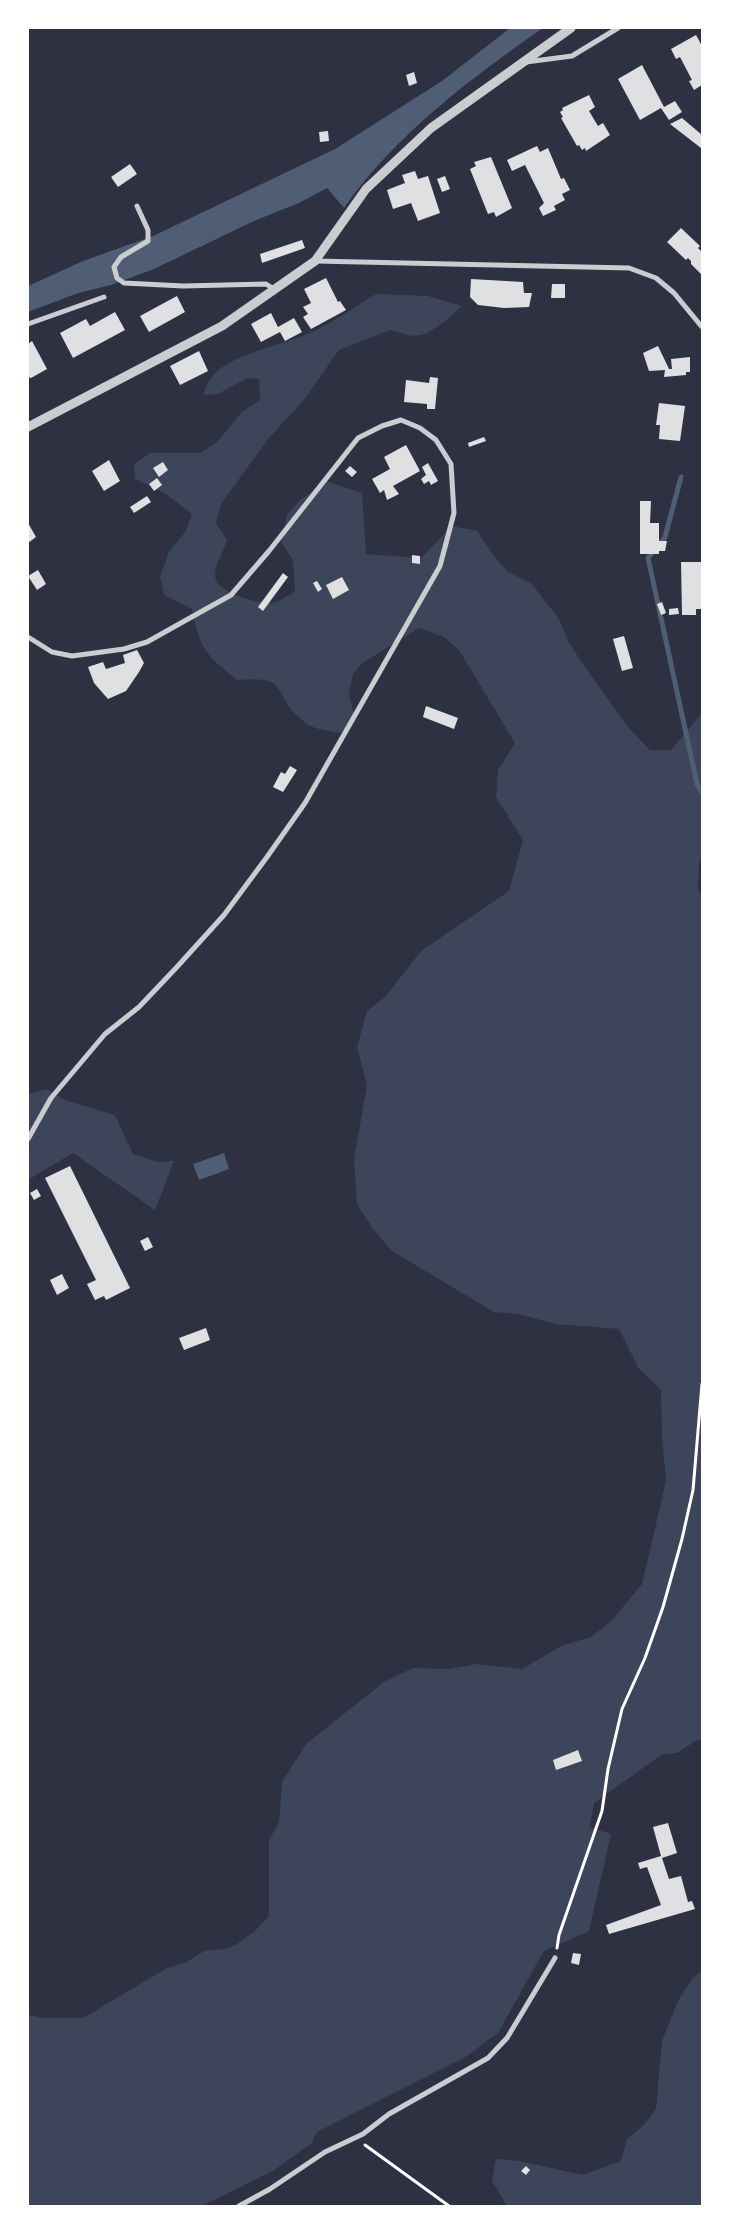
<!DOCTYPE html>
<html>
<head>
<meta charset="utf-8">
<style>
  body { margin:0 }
  #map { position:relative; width:730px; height:2234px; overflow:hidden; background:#2d3142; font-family:"Exo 2",sans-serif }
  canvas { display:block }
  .frame { position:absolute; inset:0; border:29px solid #fff; pointer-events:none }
</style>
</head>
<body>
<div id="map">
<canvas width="730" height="2234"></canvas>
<div class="frame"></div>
</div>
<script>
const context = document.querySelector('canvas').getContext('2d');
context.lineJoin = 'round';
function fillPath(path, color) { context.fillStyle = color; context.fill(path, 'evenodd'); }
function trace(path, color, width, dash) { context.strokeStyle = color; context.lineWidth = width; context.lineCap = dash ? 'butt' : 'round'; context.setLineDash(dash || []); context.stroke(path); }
fillPath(new Path2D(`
  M376 294 428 296 462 306 443 323 426 334 412 336 390 330 339 350 303 401 268 439 221 504 216 523 227 540C224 552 212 567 216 580 219 592 258 604 270 603 278 603 288 595 295 592L293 560 281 542 287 515 299 501 326 481 362 493 366 554 421 558 452 526 477 531 496 559 508 572 531 583 559 619 569 643 585 667 629 728 650 750H671L702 713V858L699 863 698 891 702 894V1740H697L677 1753 661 1755 594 1803 590 1827 611 1834 589 1931 544 1951 498 2033 467 2056 317 2132 312 2143 273 2171 202 2206H28V2015L46 2018H83L167 1968 187 1962 204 1951 225 1949 237 1944 254 1932 269 1916V1840L279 1822 282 1782 306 1744 384 1682 413 1668 449 1669 476 1664 522 1669 563 1645 591 1637 612 1620 642 1584 666 1481 662 1438 661 1390 639 1369 619 1329 556 1324 518 1314 494 1312 392 1251 373 1229 357 1204 354 1159 367 1085 357 1047 367 1011 386 996 421 951 509 891 523 840 496 797 498 770 515 743 459 650 444 637 419 628 361 664 353 674 349 694 355 718 341 733C332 731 319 730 310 726 307 725 303 721 301 719 270 693 292 675 237 680 205 654 200 650 192 609L164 595 160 577 169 552 186 531 192 514 166 494 135 479 134 464 150 453H200L217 442 242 412 260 400 259 379 247 378 218 394 203 395C205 390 207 383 211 378 226 356 280 345 305 335 330 325 353 308 376 294Z
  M46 1089 65 1100 115 1115 133 1154 157 1162 174 1161 155 1210 73 1153 28 1180V1151L30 1146 28 1133V1094Z
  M702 1971V2206H507L492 2181 496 2159 520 2161 582 2175 621 2161 627 2139 644 2125 656 2109 662 2041 678 2001 692 1979Z`), '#3c4559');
fillPath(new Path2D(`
  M510 28H543C470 79 396 134 344 208L327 188 299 203 254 221 154 269 111 285 78 293 28 312V286L83 261 153 236 335 149 442 81Z
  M224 1153 229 1169 199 1180 193 1164Z`), '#4f5d75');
trace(new Path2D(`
  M681 477 665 537 648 558 697 784 702 793`), '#4f5d75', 5);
fillPath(new Path2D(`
  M696 35 702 46V85L694 90 689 81 692 80 680 57 676 59 671 49Z
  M642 65 664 107 675 101 682 112 669 120 661 108 640 120 618 79Z
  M414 72 417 83 409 86 406 75Z
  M589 95 595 107 589 111 598 126 603 123 610 135 586 151 585 148 582 150 579 145 577 146 561 118 563 117 560 112 563 110 562 108Z
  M682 118 702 135 701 148 670 124Z
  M328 131 329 141 320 142 319 132Z
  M537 146 540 152 548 148 561 179 564 178 570 190 562 194 565 200 554 206 556 210 543 216 539 208 544 203 525 165 512 171 507 160Z
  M491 157 512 208 496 217 494 212 488 214 470 169 476 166 474 162Z
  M130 164 137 174 118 187 111 177Z
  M415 171 418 179 428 176 440 213 418 221 411 203 393 209 387 190 405 183 402 175Z
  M445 176 450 189 442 192 437 179Z
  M681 228 700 246 698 248 702 252V275L691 264V261L688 258 686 260 667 242Z
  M302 240 305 248 262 263 260 254Z
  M326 278 338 302 340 301 346 310 311 329 303 317 308 314 303 307 311 303 304 289Z
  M471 279 523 282 524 293H532L529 307 504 308 478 305 470 297Z
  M552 284H565V298H551Z
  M177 296 185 312 149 332 140 316Z
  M115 312 125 330 73 358 60 333 86 319 90 326Z
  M271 313 278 327 294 318 302 332 285 341 280 332 261 342 251 324Z
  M32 341 47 369 31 378 28 377V344Z
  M658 346 669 369H672L671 359 690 357V372H686V375L664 377 665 370 649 371 643 353Z
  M199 351 208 371 180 385 170 366Z
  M430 377 438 378 435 409H427V404L404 402 406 380 429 383Z
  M659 403 685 406 680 441 659 439 660 425H656Z
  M484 437 486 441 469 447 468 443Z
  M406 445 420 471 393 486 399 494 387 500 384 490 380 493 372 479 390 469 384 457Z
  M109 460 120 481 104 491 92 471Z
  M163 462 168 470 159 477 153 468Z
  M428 463 438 481 431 485 429 481 424 484 421 479 426 475 422 467Z
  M350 466 357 472 352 477 345 471Z
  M157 478 162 485 154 491 149 484Z
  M147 496 151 502 134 513 130 507Z
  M640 501H651L650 523H659V541H667L665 551H659V554H640Z
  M28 523 36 537 28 543Z
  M412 555 420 556V564L412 563Z
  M681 562H702V609H696V615H682Z
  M38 570 46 584 37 590 28 576Z
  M283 573 288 577 263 611 258 607Z
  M342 577 349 590 333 599 326 585Z
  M317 581 322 589 318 592 313 583Z
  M662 602 666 613 661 615 657 604Z
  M678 608 679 614 669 615V609Z
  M624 636 633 668 622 671 613 639Z
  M137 650 144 663 139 672 126 691 108 699 94 683 88 667 103 662 106 669 125 663 123 655Z
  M426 706 458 718 454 729 423 717Z
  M290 766 297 770 283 792 273 787 281 772 285 774Z
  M70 1166 130 1288 106 1300 104 1296 95 1300 87 1284 96 1280 45 1178Z
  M37 1189 41 1196 34 1200 30 1193Z
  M148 1237 153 1247 145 1251 140 1241Z
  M62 1274 69 1288 57 1295 50 1280Z
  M206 1328 210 1340 184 1350 179 1338Z
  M578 1750 582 1761 556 1770 553 1760Z
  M668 1823 677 1853 662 1858 669 1879 681 1876 688 1902 692 1901 695 1909 609 1934 606 1925 661 1905 647 1867 640 1869 638 1863 661 1856 653 1827Z
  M573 1953 581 1954 579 1965 571 1963Z
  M526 2166 530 2170 526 2175 521 2171Z`), '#e0e0e3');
trace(new Path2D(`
  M557 1948 559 1935 602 1811 608 1769 622 1709 645 1658 663 1607 682 1539 693 1490 702 1384
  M365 2145 449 2206`), '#fff', 3);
trace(new Path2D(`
  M526 62 572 56 618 28
  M137 206 148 230V241L121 257 114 267 117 278 124 283 183 286 266 284 274 289
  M315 261 629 268 656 278 674 293 702 327
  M28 324 104 297
  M28 637 52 652 72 656 124 649 147 642 231 595 269 551 358 438 382 426 401 420 420 428 436 440 451 464 454 513 440 566 305 803 267 857 224 915 176 968 139 1007 105 1034 51 1098 28 1139
  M239 2206 270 2189 325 2152 363 2134 389 2114 488 2058 507 2038 555 1958`), '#caccd0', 5);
trace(new Path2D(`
  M28 427 222 326 315 261 366 189 431 128 571 28`), '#caccd0', 9);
</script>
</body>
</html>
